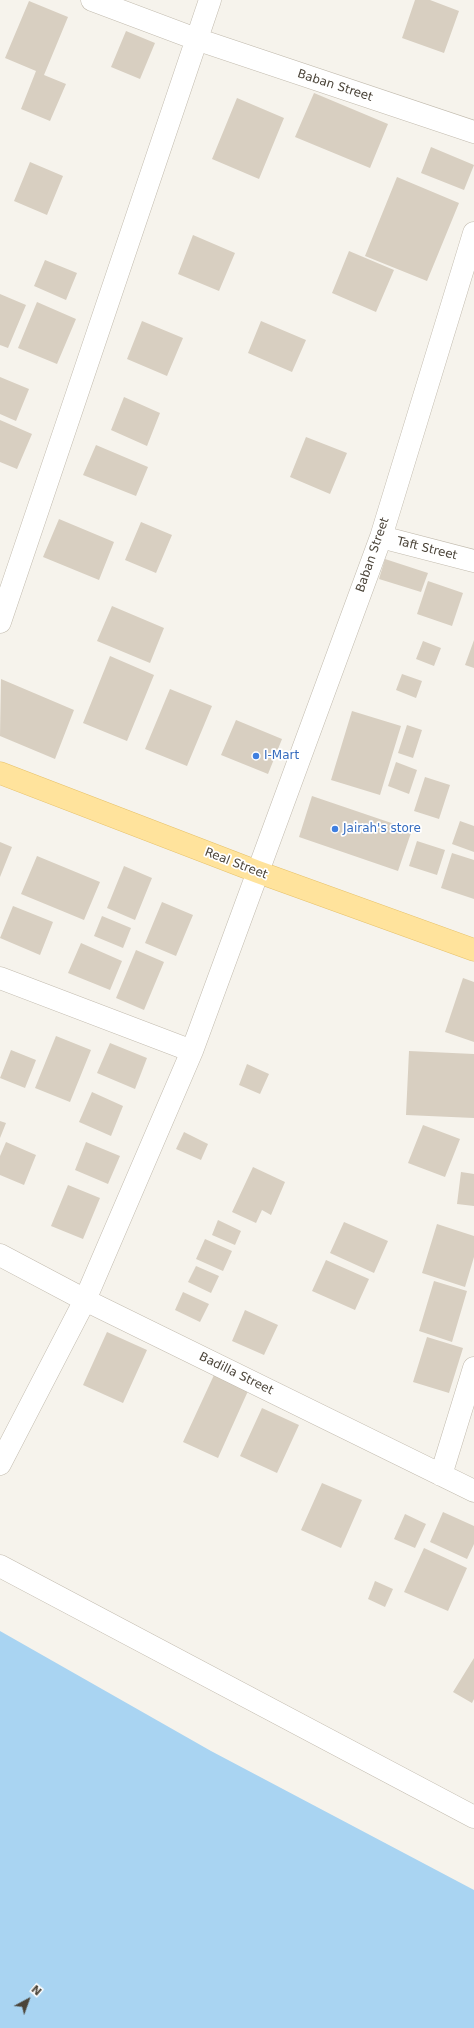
<!DOCTYPE html>
<html>
<head>
<meta charset="utf-8">
<style>
  body { margin:0 }
  #map { position:relative; width:474px; height:2028px; overflow:hidden; background:#f6f3ec; font-family:"DejaVu Sans",sans-serif }
  canvas { display:block }
  .north { position:absolute; left:8px; top:1980px; width:40px; height:40px; -webkit-text-stroke:3px #fff; paint-order:stroke; rotate:41deg; font-size:11px; font-weight:700; line-height:16px; text-align:center; color:#4b4439 }
  .north::after { content:''; display:block; margin:auto; width:14px; height:18px; background:#4b4439; clip-path:polygon(50% 0,100% 100%,50% 72%,0 100%) }
</style>
</head>
<body>
<div id="map">
<canvas width="474" height="2028"></canvas>
<div class="north">N</div>
</div>
<script>
const context = document.querySelector('canvas').getContext('2d');
context.lineJoin = 'round';
function fillPath(path, color) { context.fillStyle = color; context.fill(path, 'evenodd'); }
function trace(path, color, width, dash) { context.strokeStyle = color; context.lineWidth = width; context.lineCap = dash ? 'butt' : 'round'; context.setLineDash(dash || []); context.stroke(path); }
function label(font, color, halo, rows, align = 'center') {
  context.font = font + ' "DejaVu Sans",sans-serif'; context.lineWidth = 3.5; context.setLineDash([]); context.textBaseline = 'middle'; context.strokeStyle = halo; context.fillStyle = color; for (const [text, x, y, turn = 0] of rows) {
    context.save(); context.translate(x, y); context.rotate((+turn || 0) * Math.PI / 180); context.textAlign = isNaN(turn) ? turn : align; if (halo) context.strokeText(text, 0, 0); context.fillText(text, 0, 0); context.restore();
  }
}
fillPath(new Path2D(`
  M0 1631 211 1751 474 1890V2028H0Z`), '#a9d4f2');
fillPath(new Path2D(`
  M415 0H430L459 11 444 53 402 38Z
  M29 1 68 17 44 75 66 84 50 121 21 109 36 71 5 58Z
  M126 31 155 43 140 79 111 67Z
  M314 93 388 124 370 168 295 137Z
  M237 98 284 118 259 179 212 159Z
  M431 147 474 165 464 190 421 173Z
  M30 162 63 176 47 215 14 201Z
  M397 177 459 203 427 281 365 256Z
  M193 235 235 253 219 291 178 274Z
  M349 251 394 270 376 312 332 293Z
  M45 260 77 273 66 300 34 286Z
  M0 294 26 305 8 348 0 345Z
  M37 302 76 319 57 364 18 348Z
  M142 321 183 338 167 376 127 359Z
  M261 321 306 340 292 372 248 353Z
  M0 377 29 389 16 421 0 414Z
  M124 397 160 413 147 446 111 430Z
  M0 420 32 434 17 469 0 462Z
  M306 437 347 453 330 494 290 477Z
  M96 445 148 467 136 496 83 475Z
  M59 519 114 542 99 580 43 557Z
  M141 522 172 535 156 573 125 560Z
  M385 559 428 573 421 592 379 579Z
  M428 581 463 593 452 626 417 614Z
  M112 606 164 628 150 663 97 641Z
  M474 640V668L465 665Z
  M423 641 441 648 434 666 416 659Z
  M110 656 154 675 127 741 83 723Z
  M402 674 422 681 416 698 396 690Z
  M1 679 74 710 55 759 0 736Z
  M170 689 212 706 187 766 145 749Z
  M352 711 401 726 380 795 331 780Z
  M236 720 282 739 268 774 221 755Z
  M407 725 422 730 413 758 398 753Z
  M396 762 417 770 409 794 388 786Z
  M425 777 450 785 439 819 414 811Z
  M312 796 412 830 398 871 299 837Z
  M460 821 474 826V852L452 844Z
  M417 841 445 850 437 875 409 866Z
  M0 842 12 847 0 877Z
  M452 853 474 860V899L441 888Z
  M37 856 100 882 84 920 21 894Z
  M124 866 152 878 135 920 107 908Z
  M162 902 193 915 176 956 145 943Z
  M13 906 53 922 40 955 0 938Z
  M102 916 131 928 123 948 94 936Z
  M81 943 122 961 110 990 68 973Z
  M136 950 164 962 144 1010 116 998Z
  M463 978 474 982V1042L445 1032Z
  M56 1036 91 1050 70 1102 35 1088Z
  M110 1043 147 1058 135 1089 97 1073Z
  M11 1050 36 1060 25 1088 0 1078Z
  M409 1051 474 1054V1118L406 1115Z
  M247 1064 269 1074 260 1094 239 1085Z
  M92 1092 123 1106 111 1136 79 1122Z
  M0 1121 6 1123 0 1138Z
  M423 1125 460 1139 445 1177 408 1163Z
  M184 1132 208 1144 201 1160 176 1149Z
  M6 1142 36 1155 24 1185 0 1175V1156Z
  M86 1142 120 1156 108 1184 75 1170Z
  M253 1167 285 1182 271 1215 262 1210 256 1223 232 1212Z
  M461 1172 474 1174V1206L457 1204Z
  M68 1185 100 1198 83 1239 51 1226Z
  M218 1220 241 1231 235 1245 212 1235Z
  M344 1222 388 1241 374 1273 330 1253Z
  M437 1224 474 1236V1257L465 1287 422 1273Z
  M205 1239 232 1251 223 1271 196 1259Z
  M326 1260 369 1279 355 1310 312 1291Z
  M196 1266 219 1276 211 1293 188 1282Z
  M434 1281 467 1291 452 1342 419 1331Z
  M183 1292 209 1304 200 1322 175 1310Z
  M245 1310 278 1325 264 1355 232 1341Z
  M107 1332 147 1350 123 1403 83 1385Z
  M427 1337 463 1348 449 1393 413 1382Z
  M214 1375 248 1391 218 1458 183 1442Z
  M262 1408 299 1425 277 1473 240 1456Z
  M322 1483 362 1500 341 1548 301 1530Z
  M443 1512 474 1526V1544L467 1559 430 1542Z
  M405 1514 426 1524 415 1548 394 1539Z
  M424 1548 467 1568 448 1611 404 1592Z
  M375 1581 393 1589 385 1607 368 1599Z
  M474 1658V1699L472 1703 453 1692Z`), '#d8cfc1');
const minor = new Path2D(`
  M92 0 196 39 474 132
  M381 537 474 561
  M0 622 210 0
  M0 978 192 1051
  M0 1255 85 1300 474 1491
  M0 1464 85 1300 192 1051 381 537 474 233
  M441 1475 474 1368
  M0 1566 474 1817`);
const major = new Path2D(`
  M0 773 258 872 474 950`);
trace(minor, '#c2bbae', 23);
trace(major, '#e6c16a', 23);
trace(minor, '#fff', 22);
trace(major, '#ffe39c', 22);
for (const [x, y, r, color] of [
  [256,756,4,"#3f7fe0"],
  [335,829,4,"#3f7fe0"]
]) { const dot = new Path2D(); dot.arc(x, y, r, 0, 2 * Math.PI); context.fillStyle = color; context.fill(dot); trace(dot, '#fff', 1.5); }
label('12px', '#4b4439', '#fff', [
  ["Baban Street",335,86,18],
  ["Taft Street",427,549,14],
  ["Baban Street",373,555,-71],
  ["Real Street",236,864,21],
  ["Badilla Street",236,1374,26]
]);
label('12px', '#366cbe', '#fff', [
  ["I-Mart",264,756],
  ["Jairah's store",343,829]
], 'left');
</script>
</body>
</html>
